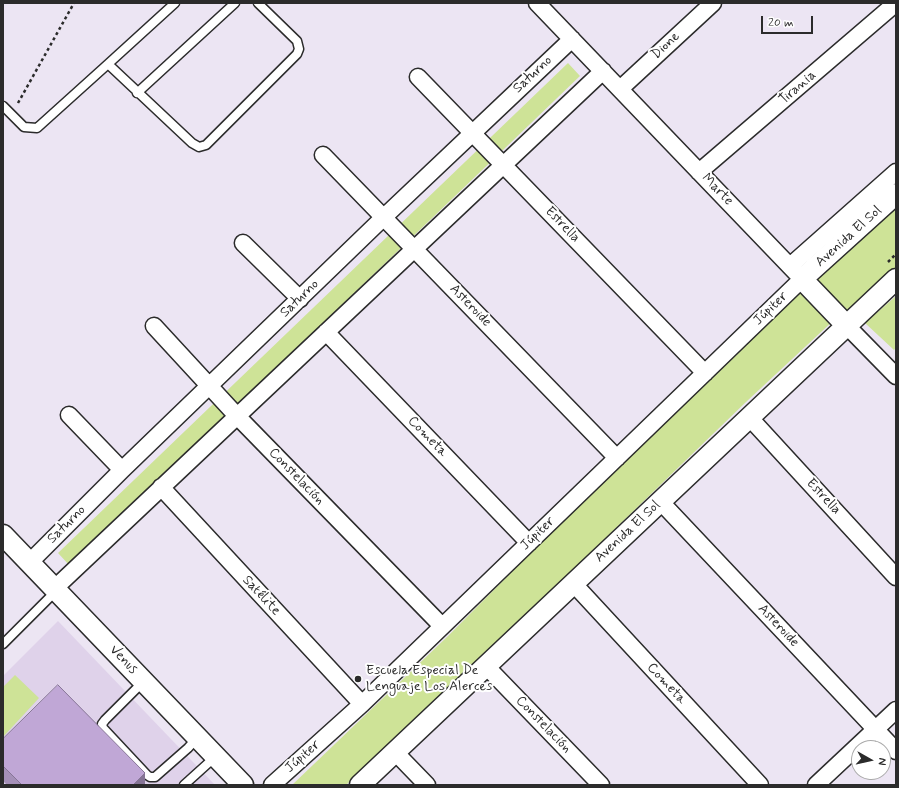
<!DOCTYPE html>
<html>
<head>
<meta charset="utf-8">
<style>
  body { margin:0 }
  #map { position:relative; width:899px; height:788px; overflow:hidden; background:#ece5f3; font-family:Mynerve,sans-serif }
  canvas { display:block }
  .frame { position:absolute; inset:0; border:4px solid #2b2b2b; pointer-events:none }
  .north { position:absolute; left:851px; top:740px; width:40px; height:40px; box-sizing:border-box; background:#fff; border:1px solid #aaa; border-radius:50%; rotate:98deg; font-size:11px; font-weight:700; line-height:16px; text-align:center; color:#2b2b2b }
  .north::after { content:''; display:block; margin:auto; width:14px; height:18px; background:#2b2b2b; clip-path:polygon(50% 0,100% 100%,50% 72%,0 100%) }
  .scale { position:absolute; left:761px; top:16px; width:52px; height:18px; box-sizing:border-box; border:2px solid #2b2b2b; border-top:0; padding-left:5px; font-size:12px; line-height:14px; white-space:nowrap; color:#2b2b2b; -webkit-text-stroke:3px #fff; paint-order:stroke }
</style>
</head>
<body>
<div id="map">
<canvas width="899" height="788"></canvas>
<div class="frame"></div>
<div class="north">N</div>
<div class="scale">20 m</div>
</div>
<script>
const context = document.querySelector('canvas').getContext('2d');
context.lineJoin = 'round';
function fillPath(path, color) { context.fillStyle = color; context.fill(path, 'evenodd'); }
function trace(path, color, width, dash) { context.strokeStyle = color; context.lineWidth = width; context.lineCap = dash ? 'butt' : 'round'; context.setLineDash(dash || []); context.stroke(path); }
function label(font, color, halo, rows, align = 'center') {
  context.font = font + ' Mynerve,sans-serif'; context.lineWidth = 4; context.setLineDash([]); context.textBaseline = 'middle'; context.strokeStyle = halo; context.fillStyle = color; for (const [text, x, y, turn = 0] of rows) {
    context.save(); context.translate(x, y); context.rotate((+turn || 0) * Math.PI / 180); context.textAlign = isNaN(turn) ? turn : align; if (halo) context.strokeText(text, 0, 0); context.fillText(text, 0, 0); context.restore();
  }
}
fillPath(new Path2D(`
  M58 621 215 785H3V676Z`), '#dfd2ea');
fillPath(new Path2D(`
  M568 63 580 76 70 566 58 553Z
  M896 199V275L843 325 835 319 746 402 522 619 346 785H292L448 636 621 462Z
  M896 296V348L894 350 865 323Z
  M15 675 39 698 3 737V687Z`), '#cee397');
const service = new Path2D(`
  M108 64 175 3
  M137 93 235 3
  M3 106 24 127 37 128 108 64 192 143 199 147 206 145 297 54 299 49 297 41 258 3
  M3 644 56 591
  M144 681 105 720 102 724 103 728 147 775 150 777H155L188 748 197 738
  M184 785 215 757`);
const minor = new Path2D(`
  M418 77 705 373
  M620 89 713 3
  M323 155 617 458
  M699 172 896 3
  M243 243 300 299
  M790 266 896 172
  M846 325 896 376
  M154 326 237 416 442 626
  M326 332 529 543
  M69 415 122 470
  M749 417 896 577
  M161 487 362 704
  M660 501 896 751
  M30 562 122 470 384 217 572 39
  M573 583 760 785
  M55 588 603 71
  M486 666 601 785
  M395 752 427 785
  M272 785 362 704 802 279 537 3
  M816 785 896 710`);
const tertiary = new Path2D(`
  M846 325 802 279 896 194
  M3 535 243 785
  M360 785 896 279`);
trace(service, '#2b2b2b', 11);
trace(minor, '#2b2b2b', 19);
trace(tertiary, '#2b2b2b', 23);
trace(new Path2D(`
  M18 103 74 3
  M888 262 896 254`), '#2b2b2b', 2.5, [3, 3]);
trace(service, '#fff', 8);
trace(minor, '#fff', 16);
trace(tertiary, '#fff', 20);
fillPath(new Path2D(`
  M3 739 145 785H7L3 781Z`), '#a590b8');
fillPath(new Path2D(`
  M4 570V585L3 587V571Z
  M145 773V785H133Z`), '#867596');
const building = new Path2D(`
  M58 685 145 773 133 785H22L3 766V739Z`);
fillPath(building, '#c0a7d6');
trace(building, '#867596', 1);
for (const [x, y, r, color] of [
  [358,679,4,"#2b2b2b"]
]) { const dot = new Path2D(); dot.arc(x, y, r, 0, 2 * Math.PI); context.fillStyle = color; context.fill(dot); trace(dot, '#fff', 1.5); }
label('14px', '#2b2b2b', '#fff', [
  ["Dione",666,46,-43],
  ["Saturno",533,75,-43],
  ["Tirania",798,88,-41],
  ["Marte",717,190,46],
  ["Estrella",562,225,46],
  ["Avenida El Sol",849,237,-42],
  ["Saturno",300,299,-44],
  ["Asteroide",470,306,46],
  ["Júpiter",771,309,-44],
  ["Cometa",427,437,46],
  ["Constelación",296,477,46],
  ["Estrella",823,497,47],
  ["Saturno",67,525,-45],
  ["Avenida El Sol",628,532,-43],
  ["Júpiter",538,534,-44],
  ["Satélite",261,596,47],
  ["Asteroide",778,626,47],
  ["Venus",123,660,46],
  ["Cometa",666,684,47],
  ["Constelación",543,725,46],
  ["Júpiter",303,757,-42]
]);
label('14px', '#2b2b2b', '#fff', [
  ["Escuela Especial De",366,671],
  ["Lenguaje Los Alerces",366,687]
], 'left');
</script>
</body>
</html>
